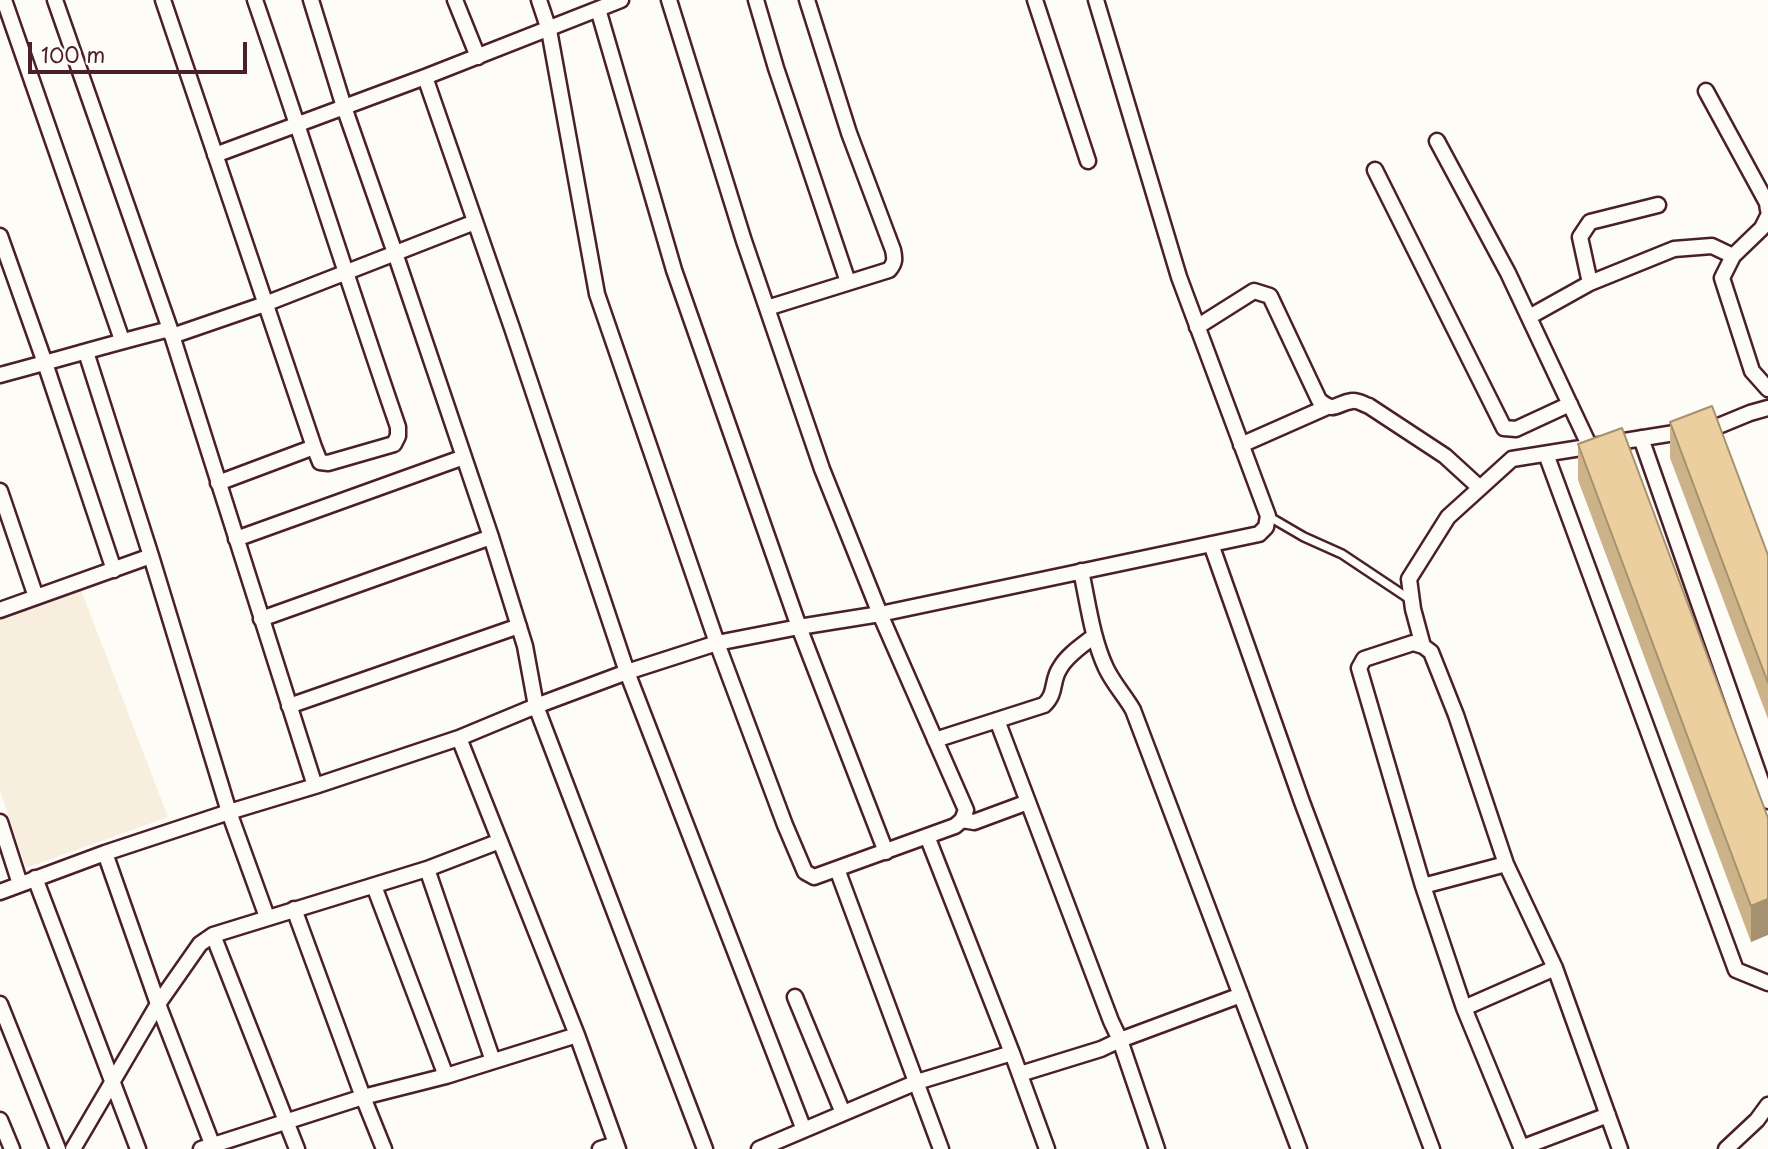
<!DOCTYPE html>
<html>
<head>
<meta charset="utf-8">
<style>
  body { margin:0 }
  #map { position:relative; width:1768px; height:1149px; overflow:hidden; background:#fdfcf7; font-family:"Playpen Sans",sans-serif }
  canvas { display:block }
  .scale { position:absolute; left:28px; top:42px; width:219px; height:32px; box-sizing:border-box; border:4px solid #4a1f2b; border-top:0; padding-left:9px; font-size:21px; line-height:24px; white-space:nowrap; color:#4a1f2b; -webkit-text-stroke:5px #fdfcf7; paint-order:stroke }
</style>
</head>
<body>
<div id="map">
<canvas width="1768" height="1149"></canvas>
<div class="scale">100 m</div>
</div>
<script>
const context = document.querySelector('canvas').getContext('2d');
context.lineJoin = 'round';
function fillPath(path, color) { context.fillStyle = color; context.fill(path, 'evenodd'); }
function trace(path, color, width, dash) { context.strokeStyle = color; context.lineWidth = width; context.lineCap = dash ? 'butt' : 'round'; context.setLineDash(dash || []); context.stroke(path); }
fillPath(new Path2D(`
  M78 582 168 817 26 868 0 791V612Z`), '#f8eedd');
const lane = new Path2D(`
  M1268 516 1304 537 1342 554 1411 600`);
const street = new Path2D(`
  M4 0 122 340
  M55 0 170 329 315 786
  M163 0 314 447 218 483
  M255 0C304 142 349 285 398 427V436L394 444 328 463 320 462 314 447
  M311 0 344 107 395 253 491 537 525 646 536 706 705 1149
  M455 0 478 57
  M539 0 549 30 597 294 717 643 785 825 805 872 814 877 955 826 962 820 966 810 880 614 822 469 744 241 669 0
  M756 0 776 68 848 282
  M1035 0 1088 161
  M598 9 674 270 799 627 886 852
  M425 77 512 328 627 672 804 1130
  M1706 91 1767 203 1768 210
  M1437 141 1508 273 1590 447
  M215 155 425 77 621 0
  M1375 170 1504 428 1516 429 1570 404
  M1768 216 1762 228 1733 256 1722 278 1752 371 1768 389
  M0 236 45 363 114 570
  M1590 283 1580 237 1590 222 1658 205
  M767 308 889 270C895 263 895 259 893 250L849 133 807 0
  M1529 317 1590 283 1674 249 1712 246 1733 256
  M1197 327 1254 291 1270 296 1319 400C1335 414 1336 403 1352 401 1358 400 1363 404 1369 406L1445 456 1480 488
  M172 336 265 304 475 222
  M86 352 151 556 229 812 267 917
  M0 375C57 360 113 343 170 329
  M1716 427 1750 413 1768 408
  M1641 438 1768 801
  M1241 445 1327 407
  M1546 454 1736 970 1768 983
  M0 491 36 597
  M236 539 464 457
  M1211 544 1302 802 1432 1149
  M1081 571C1088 603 1092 638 1106 668 1113 683 1125 696 1133 710L1299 1149
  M0 610 151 556
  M261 619 491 537
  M1423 646 1413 609 1409 579 1448 517 1512 459 1687 431
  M289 706 519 626
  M997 720 1111 1021 1120 1040 1101 1049 1020 1074
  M459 738 577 1035 618 1149
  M935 740 1044 705C1057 693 1051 681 1060 668 1067 655 1083 645 1094 636
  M962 820 974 822 1028 802
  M0 822 20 884
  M105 853 158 1004 214 1149
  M427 869 493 1061
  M837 869 941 1149
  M35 878 138 1149
  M374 886 446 1076
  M1423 886 1506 864
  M0 892 105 853 229 812 315 786 459 738 536 706 627 672 717 643 799 627 880 614 1259 534 1266 527 1268 516 1179 277 1096 0
  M294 909 363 1097 384 1149
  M213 935 297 1149
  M795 997 843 1113
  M0 1004 58 1149
  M1464 1008 1555 968
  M1012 1053 1047 1149
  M0 1120 12 1149
  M1521 1148 1608 1115
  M73 1149 158 1004 200 944 213 935 427 869 500 841
  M201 1149 363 1097 446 1076 577 1035
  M600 1149 616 1144
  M759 1149 917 1082 1012 1053 927 836
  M1157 1149 1120 1040 1241 995
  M1522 1149 1464 1008 1423 886 1359 668 1364 659 1413 643 1423 646 1431 652 1456 715 1506 864 1555 968 1620 1149
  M1726 1149 1757 1120 1768 1105`);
trace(lane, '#4a1f2b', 12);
trace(street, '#4a1f2b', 19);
trace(lane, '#fdfcf7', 7);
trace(street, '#fdfcf7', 14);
fillPath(new Path2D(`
  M1670 422 1768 555V719L1670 458Z
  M1578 444 1768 818 1751 942 1578 480Z`), '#cbb289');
fillPath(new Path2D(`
  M1768 899V935L1751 942V906Z`), '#a5916f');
const building = new Path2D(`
  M1712 406 1768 555V683L1670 422Z
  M1622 428 1768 818V899L1751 906 1578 444Z`);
fillPath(building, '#eccf9f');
trace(building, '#a5916f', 2);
</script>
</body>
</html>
